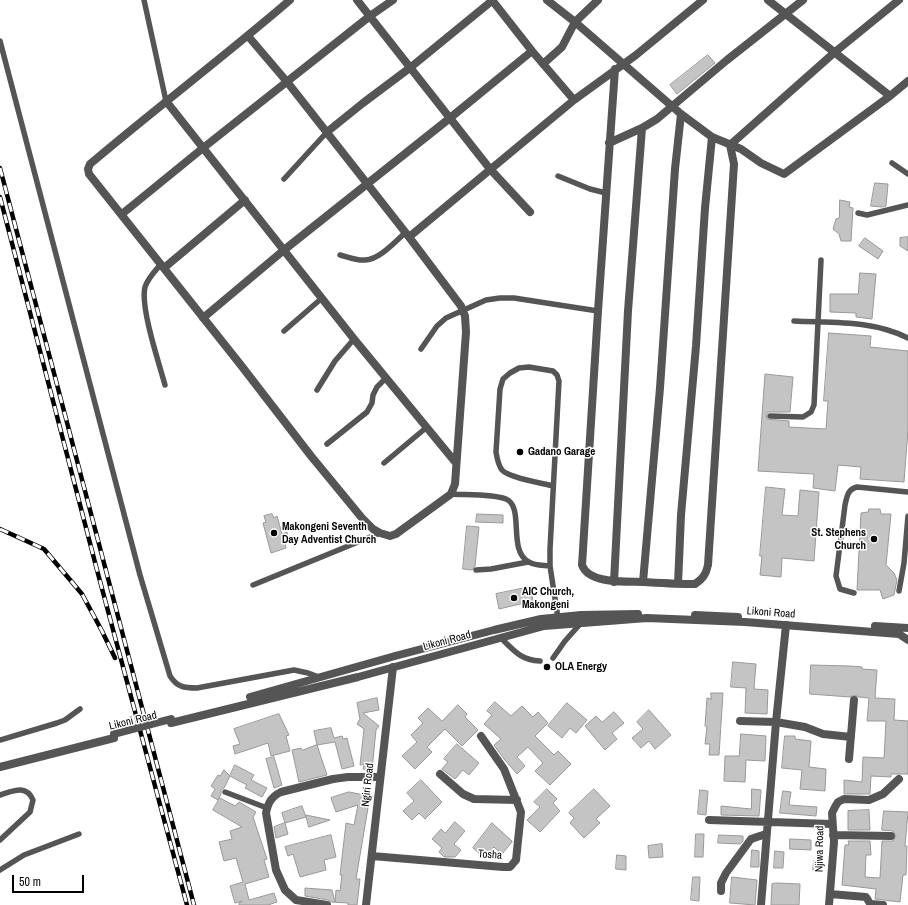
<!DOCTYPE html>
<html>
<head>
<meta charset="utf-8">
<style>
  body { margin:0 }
  #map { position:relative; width:908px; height:905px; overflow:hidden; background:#fff; font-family:"Archivo Narrow",sans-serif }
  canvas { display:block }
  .scale { position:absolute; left:12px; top:875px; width:72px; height:18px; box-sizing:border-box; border:2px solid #000; border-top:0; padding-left:5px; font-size:12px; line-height:14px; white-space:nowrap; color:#000; -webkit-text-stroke:3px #fff; paint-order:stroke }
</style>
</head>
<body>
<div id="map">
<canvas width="908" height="905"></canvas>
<div class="scale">50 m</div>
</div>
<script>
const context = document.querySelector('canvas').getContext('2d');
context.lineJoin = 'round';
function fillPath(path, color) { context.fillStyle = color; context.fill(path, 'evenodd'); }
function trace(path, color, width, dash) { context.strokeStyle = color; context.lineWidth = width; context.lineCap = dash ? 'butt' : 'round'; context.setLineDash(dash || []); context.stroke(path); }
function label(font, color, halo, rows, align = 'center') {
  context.font = font + ' "Archivo Narrow",sans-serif'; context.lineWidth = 3; context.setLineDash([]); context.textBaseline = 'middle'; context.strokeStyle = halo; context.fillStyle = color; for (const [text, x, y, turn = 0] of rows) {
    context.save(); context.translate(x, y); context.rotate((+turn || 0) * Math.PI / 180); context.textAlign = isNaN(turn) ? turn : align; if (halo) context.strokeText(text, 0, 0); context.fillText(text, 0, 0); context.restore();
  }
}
const building = new Path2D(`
  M708 55 715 63 677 94 670 85Z
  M875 183 888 184 886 206 882 207 871 206Z
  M840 200 850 202 849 207 853 208 851 241H841L839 234 833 229 836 219 839 218Z
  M908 237V251L900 246V238Z
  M865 238 883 251 878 259 859 246Z
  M860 273 876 274 872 319 856 317V313L830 312V294H858Z
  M829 333 871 336 870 347 908 351V430L904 482 860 479 861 467 838 465 835 491 813 488 814 474 758 471 765 374 793 377 790 412H768L766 415 767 419 789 421V427L826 429 828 401H824Z
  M766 487 785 489 782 515 798 516 800 490 819 492 814 561 782 558 781 577 760 575 762 556H760Z
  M869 509H880L881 514H891L886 565 894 573 897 580 894 595 883 599 880 590H857L861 513 868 512Z
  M272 514 274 518 277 516 282 534 287 532 289 542 285 543 286 548 271 553 263 523 266 522 264 516Z
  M477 514 503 515V523L476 522Z
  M467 526 479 527 475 566 472 570 463 569Z
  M530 587 533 601 499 609 496 594Z
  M733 662 756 664 754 689 768 690 767 714 745 713 746 688 731 687Z
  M811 665 850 666 862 667V669L877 670 875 698 895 699 894 720 908 721V774H891V777L871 776 870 794H844V780L862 782 863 757 884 758 886 721H867L869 698 859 697 854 695 850 697 810 694Z
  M711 693H723L719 755H709L710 744H705L707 727 705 726 707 698 711 699Z
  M377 698 379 710 363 713 379 726 376 730 372 770 363 769 364 764 360 765 364 729 357 724 360 719 357 703Z
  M495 702 511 716 522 706 533 717 538 712 548 723 535 736 554 755 558 751 571 764 550 785 535 771 543 763 528 747 517 757 525 766 517 774 504 759 494 745 501 739 484 724 492 715 487 711Z
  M567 703 587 720 576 733 570 728 562 738 548 726Z
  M458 705 467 714 465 717 478 730 462 746 445 729 427 747 432 752 415 769 402 756 417 742 411 735 423 723 418 718 428 708 442 721Z
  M649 710 671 735 655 749 649 741 641 748 632 738 643 729 637 722Z
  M614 712 624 723 612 733 617 739 605 750 585 726 596 716 602 722Z
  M279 714 289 735 286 736 290 751 271 756 268 743 235 754 233 746 240 744 234 729Z
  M331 728 334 738 342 736 343 739 347 738 354 766 342 769 335 742 317 745 314 731Z
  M741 734 766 736 765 761 746 760 745 782 724 781 725 756H739Z
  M785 736H795V739L811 741 809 767 826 769 825 791 800 789 802 770 782 768Z
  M457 744 479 763 469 775 463 770 455 779 442 769 448 762 444 759Z
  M317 745 327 775 299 782 292 750 301 748 302 750Z
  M274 757 282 785 274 788 266 759Z
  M235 765 254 775 251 780 267 788 262 797 245 788 247 785 230 776Z
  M224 770 230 776 224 788 221 790V794L218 800 211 796 215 789 211 786 218 775 220 776Z
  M421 780 442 802 425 819 419 813 412 820 403 811 414 801 407 793Z
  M547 789 557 799 553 803 560 811 540 832 527 820 540 807 534 802Z
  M594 789 610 806 596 819 600 823 584 838 570 823 574 818 569 813Z
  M752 789 761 790 759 816 721 815V806L751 809Z
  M700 790 708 791 706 815 698 814Z
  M783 791 791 792 789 805 817 807 816 816 780 813Z
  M349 792 370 796 356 879H360L357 905H348V903L331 902 328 900 305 896V888L332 890 335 902 336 890 340 891 342 875H340L346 823 354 825 358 805 336 812 331 798Z
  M220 798 235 806 239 802 256 812 253 817 267 859 264 860 269 877 245 884 249 900 274 893 277 902 268 905H239V903L242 901 235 903 230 886 243 882 236 858 224 861 219 842 232 839 230 831 242 827 213 810Z
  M302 806 306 817 285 823 282 813Z
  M869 810 870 830H848V811Z
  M884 811 908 812 905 846H907L906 875H903L900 902 875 899 876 889 842 885 845 845H849L848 841H870L871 855H866L865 877 880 878 882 841H893L896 836 893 831 882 830Z
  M306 815 330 820 309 827Z
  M455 822 465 831 454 844 461 850 455 857H444L439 852 442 848 432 839 441 829 445 833Z
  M285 823 288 834 276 838 274 827Z
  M492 823 512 841V842L502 854 494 847 485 858 473 848Z
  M696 834H704L703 857H695Z
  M331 835 336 857 324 860 326 870 300 877 293 854 288 856 285 847Z
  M719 835 743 836V841L740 844 718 843Z
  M790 839 811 840V850L790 849Z
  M662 844 663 857 649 858 648 846Z
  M752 850 759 851V867H751Z
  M775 851 784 852 783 868H774Z
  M617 855 626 856V870L616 869Z
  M814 861 822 862 821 871 813 870Z
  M693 877H700L699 901 691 900Z
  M732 877 757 880 755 905 730 903Z
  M776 883 800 884 799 905H771L772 884Z`);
fillPath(building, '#c4c4c4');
trace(building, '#999', 1);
trace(new Path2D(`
  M144 0 166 101
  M0 41 140 575 170 676C177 687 184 688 197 688L294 670 308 673 319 677
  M892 163 908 174
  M558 176 590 189 606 193
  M284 179 327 132
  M858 213 867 215 908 205
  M340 255C348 257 357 261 365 260 379 260 396 241 406 232
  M161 264C155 271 148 278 145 287 140 307 159 363 165 385
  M794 321C834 323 872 320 908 338
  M284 331 322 298
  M421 349 437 326 446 318 486 300 500 298H514L598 311
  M317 390 335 361 354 339
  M770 416 803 417 811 412 814 405 821 260
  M327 444 367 412 372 403 373 395 377 387 386 378
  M384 463 427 427
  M553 486C542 483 509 478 502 470 498 465 497 458 496 452L500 389 503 379 510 373 519 368 529 367 553 371 557 375 559 381 550 549V566L558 618
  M451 494C466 495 494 494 506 499 525 507 507 551 529 562 535 566 544 565 550 566
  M476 570 491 569 528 562
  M253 585 380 533
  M899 591 904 563 908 516
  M854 593 840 589 836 576 845 505C847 496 848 489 857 487L908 492
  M501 638C514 651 521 660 540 661
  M553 658 565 641 581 623
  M0 740 57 723 65 720 80 709
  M225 792 267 808
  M0 795C13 791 26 784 33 800L30 812 0 840
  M0 870 24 855 79 834`), '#555', 5.5);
trace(new Path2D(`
  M357 0 490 169 530 212
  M492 0 532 51 574 100
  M547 0 575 22 681 114 712 137 741 149 761 163 784 174 890 96 908 81
  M768 0 890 96
  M248 36 288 83 409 237 461 306 465 316 466 332 455 484 451 494 396 534 390 536 380 533 373 529 362 518 311 456 240 364 89 174 88 169 90 164C156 108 225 56 290 0
  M543 64 562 47 575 22 598 0
  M615 69 598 311 582 565C589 585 629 581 645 582 662 583 678 584 695 584 703 579 706 574 708 565L734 164 730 145 835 52 899 0
  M166 101 354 339 456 463
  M327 132 363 103 411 67 493 0
  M609 143 642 128 657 119 727 60 803 0
  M122 214 203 148 370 16 393 0
  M409 237 574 100 636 55 703 0
  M164 268 245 200
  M203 318 284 250 450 118 532 51
  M614 582 628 311 642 128
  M643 582 660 388 675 169 681 114
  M678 584 681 515 696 346 705 208 712 137
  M740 721 776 722 805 727 823 734 851 737
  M849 759 854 700
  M440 774 463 794 474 799 517 800
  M709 820 832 824
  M833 835 891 836
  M372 856 503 867H510L516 860 521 812 504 769 481 736
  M721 891V883L726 873 751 839 766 834
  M830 894 866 897 871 905
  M871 904 883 905
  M327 905 296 900 285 890 276 870 266 813C268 803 271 797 281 792L333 779 348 777H380
  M366 905 393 667
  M761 905 776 722 786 625
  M829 905 834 842 832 813 835 807 838 802 844 799 869 800 883 794 899 779`), '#555', 8);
trace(new Path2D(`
  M695 615 738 617
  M875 626 908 628
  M250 697 395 656 494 630 541 619 581 615 638 614
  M171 723 358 677 544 626 647 618 745 622 899 634 908 640
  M0 767 114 738`), '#555', 8);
const rail = new Path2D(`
  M0 168 194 905
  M0 197 97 570 187 905
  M0 529 44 549 82 594 102 631 115 658`);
trace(rail, '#000', 4.5);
trace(rail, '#fff', 3, [9]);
trace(new Path2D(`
  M114 734 171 719`), '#555', 8);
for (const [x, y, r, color] of [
  [520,452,4,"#000"],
  [274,533,4,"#000"],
  [874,539,4,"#000"],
  [514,598,4,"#000"],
  [547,667,4,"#000"]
]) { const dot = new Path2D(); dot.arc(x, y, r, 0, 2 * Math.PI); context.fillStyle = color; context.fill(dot); trace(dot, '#fff', 1.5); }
label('bold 11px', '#000', '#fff', [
  ["Gadano Garage",528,452],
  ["Makongeni Seventh",282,527],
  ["Day Adventist Church",282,540],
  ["St. Stephens",866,533,"right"],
  ["Church",866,546,"right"],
  ["AIC Church,",522,592],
  ["Makongeni",522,605],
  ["OLA Energy",555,667]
], 'left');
label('11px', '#000', '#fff', [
  ["Likoni Road",771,613,4],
  ["Likoni Road",447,641,-15],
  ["Likoni Road",133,721,-14],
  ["Ngiri Road",368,785,-84],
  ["Njiwa Road",820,849,-89],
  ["Tosha",490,855,4]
]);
</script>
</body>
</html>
